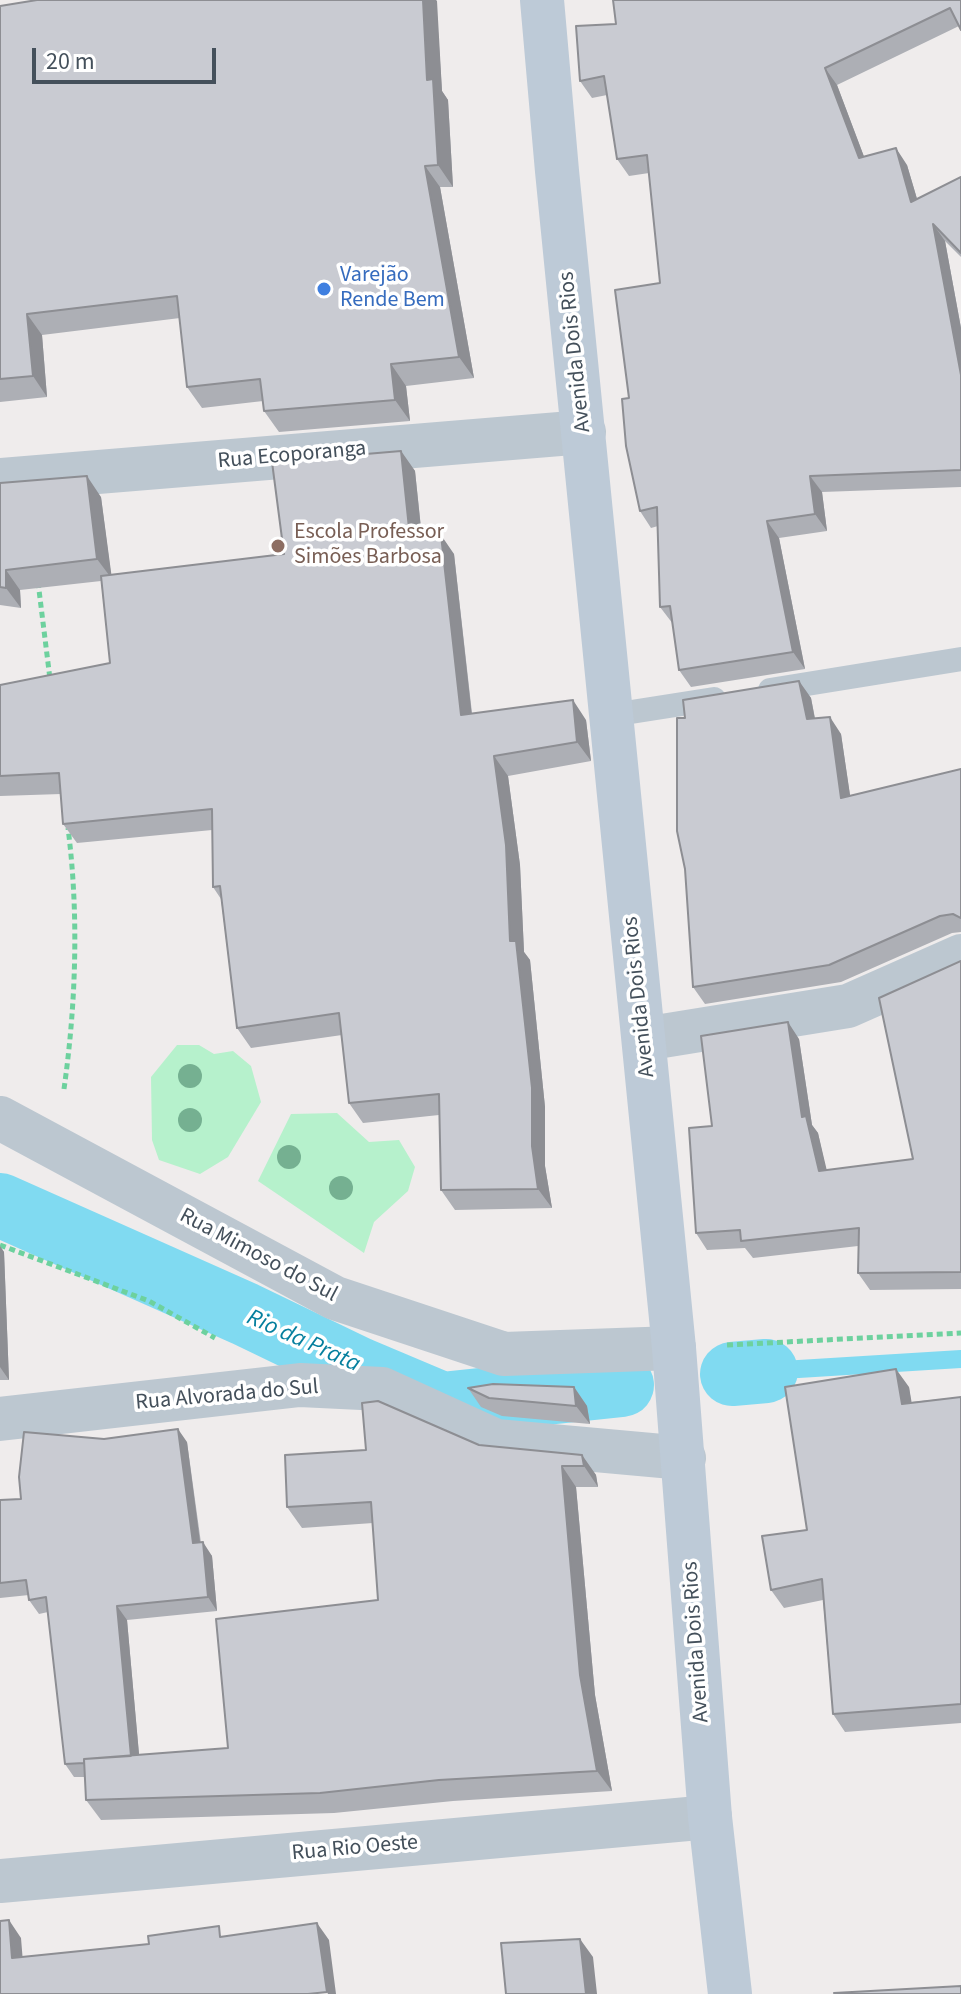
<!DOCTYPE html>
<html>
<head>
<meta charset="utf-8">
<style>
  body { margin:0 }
  #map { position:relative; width:961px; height:1994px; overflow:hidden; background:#efecec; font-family:"Source Sans 3",sans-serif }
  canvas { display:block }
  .scale { position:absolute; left:32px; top:48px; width:184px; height:36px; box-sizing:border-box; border:4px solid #44505b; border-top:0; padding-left:10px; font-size:24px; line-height:28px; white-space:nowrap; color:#44505b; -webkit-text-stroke:6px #fff; paint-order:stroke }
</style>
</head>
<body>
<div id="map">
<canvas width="961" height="1994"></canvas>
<div class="scale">20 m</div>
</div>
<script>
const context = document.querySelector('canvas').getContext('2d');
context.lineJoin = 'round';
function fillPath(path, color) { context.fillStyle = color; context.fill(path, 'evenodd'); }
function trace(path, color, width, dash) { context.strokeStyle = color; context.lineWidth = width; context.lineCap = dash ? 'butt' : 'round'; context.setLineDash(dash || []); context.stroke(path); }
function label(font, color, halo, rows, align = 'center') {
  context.font = font + ' "Source Sans 3",sans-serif'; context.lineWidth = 7; context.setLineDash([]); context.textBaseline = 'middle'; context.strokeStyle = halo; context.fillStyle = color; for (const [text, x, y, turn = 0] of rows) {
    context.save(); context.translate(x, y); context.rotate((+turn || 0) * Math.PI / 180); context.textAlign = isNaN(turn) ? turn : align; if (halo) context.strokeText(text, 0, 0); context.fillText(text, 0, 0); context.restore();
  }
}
fillPath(new Path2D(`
  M177 1045H199L214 1054 233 1051 251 1066 261 1102 228 1157 200 1174 159 1160 152 1140 151 1077Z
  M337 1113 369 1142 399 1140 415 1167 408 1191 374 1222 364 1253 258 1181 291 1114Z`), '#b6f1cc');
trace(new Path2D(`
  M766 1371 961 1359`), '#80daf1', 18);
trace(new Path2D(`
  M0 1205 245 1314 359 1369 442 1404 622 1385
  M732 1374 766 1371`), '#80daf1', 64);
trace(new Path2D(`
  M38 582 50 679
  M64 1089C76 1004 79 914 68 828
  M0 1245 149 1301 215 1338
  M727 1345 961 1333`), '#6dd19e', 5, [6, 4]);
trace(new Path2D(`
  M770 690 961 659
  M612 715 714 699`), '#bcc7d0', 24);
trace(new Path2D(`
  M0 480 584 432
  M644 1039 848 1006 961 956
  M0 1118 335 1298 504 1354 674 1348
  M0 1419 300 1385 382 1389 496 1441 684 1458
  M0 1881 710 1817`), '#bcc7d0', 44);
trace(new Path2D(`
  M542 0 557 171 674 1348 710 1817 730 1994`), '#bdcad7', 44);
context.fillStyle = '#75b091';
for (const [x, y] of [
  [190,1076],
  [190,1120],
  [289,1157],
  [341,1188]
]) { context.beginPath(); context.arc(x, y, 12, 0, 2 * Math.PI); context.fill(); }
fillPath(new Path2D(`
  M37 0H436L442 91 448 100 453 187H440L474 378 406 386 410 421 279 432 264 411 263 401 202 408 187 387 180 318 42 335 47 397 0 402V6Z
  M961 0 959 26 837 85 864 157 907 165 917 199 961 177V257L945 241 961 328V487L822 492 827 531 779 538 805 669 691 687 679 670 673 624 660 607 658 526 651 528 640 511 629 398 660 283 649 173 629 176 617 159 607 95 592 98 580 81 616 24Z
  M401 451 415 471 422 537 454 554 472 713 586 720 591 761 508 776 520 865 524 952 530 960 545 1107V1166L552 1208 455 1210 441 1190 439 1115 363 1123 349 1103 342 1035 251 1048 237 1028 221 899 213 887 212 830 77 843 63 824 61 794 0 796V685L110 663 101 581 20 590 21 608 0 605V483L101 497 111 575 284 554Z
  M799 681 811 698 815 718 841 734 850 796 961 769V932L952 933 841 982 705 1004 693 987 685 718Z
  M961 961V1289L870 1290 858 1273V1246L753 1258 745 1248 707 1250 696 1233 712 1126 799 1039 812 1125 818 1133 826 1170 913 1159 959 962Z
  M0 1246 4 1252 9 1380H0Z
  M574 1387 587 1406 590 1424 502 1416 481 1407 468 1388Z
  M909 1387 911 1402 961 1397V1723L845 1732 833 1714 823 1600 784 1608 771 1590 807 1530Z
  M104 1439 187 1442 201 1543 212 1556 217 1611 127 1620 139 1755 228 1748 378 1600 373 1523 302 1528 287 1507 479 1445 582 1455 596 1475 598 1487H576L595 1695 612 1791 453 1801 334 1813 101 1820 86 1800 85 1777H74L65 1764 48 1612 39 1614 29 1600V1595L0 1598V1500L21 1499Z`), '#adafb5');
fillPath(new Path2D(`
  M423 0H436L437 1 442 91 448 100 453 187 438 165 427 80Z
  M825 68 837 85 871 175 859 158Z
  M896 148 907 165 923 219 911 202Z
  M425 166 440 187 474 378 459 357Z
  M933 224 945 241 961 328V375Z
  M27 314 42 335 47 397 33 376Z
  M391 364 406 386 410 421 395 400Z
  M401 451 415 471 424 558 410 538Z
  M87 476 101 497 112 579 97 559Z
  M810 476 822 492 827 531 815 514Z
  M767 521 779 538 805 669 793 652Z
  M441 535 454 554 474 735 461 715Z
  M6 570 20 590 21 608 6 588Z
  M799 681 811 698 818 736 807 719Z
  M573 700 586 720 591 761 577 742Z
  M830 717 841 734 853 815 841 798Z
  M494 756 508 776 520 865 524 952 530 960 545 1107V1166L552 1208 538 1189 532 1146 510 941Z
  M788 1022 799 1039 812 1125 818 1133 831 1188 819 1171 802 1117Z
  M0 1246 4 1252 9 1380 0 1367Z
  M896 1369 909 1387 915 1422 902 1404Z
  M574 1387 587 1406 590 1424 576 1406Z
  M178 1429 187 1442 202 1557 193 1543Z
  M582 1455 596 1475 598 1487 584 1466Z
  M562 1466 576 1487 595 1695 612 1791 597 1771 580 1675Z
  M203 1542 212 1556 217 1611 208 1597Z
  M117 1606 127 1620 141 1776 131 1762Z
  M9 1920 21 1938 24 1975 12 1958Z
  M317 1923 329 1940 336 1994H328L327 1992Z
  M580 1939 593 1957 597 1994H586Z`), '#8d8e93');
const building = new Path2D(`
  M37 0H423L427 80 433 79 438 165 425 166 459 357 391 364 395 400 264 411 260 379 187 387 177 296 27 314 33 376 0 379V6Z
  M613 0H961V30L950 8 825 68 859 158 896 148 911 202 961 177V253L933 224 961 375V470L810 476 815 514 767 521 793 652 679 670 670 606 660 607 657 507 640 511 626 446 622 399 629 398 615 290 660 283 647 155 617 159 604 76 580 81 576 26 616 24Z
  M401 451 410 538 441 535 461 715 573 700 577 742 494 756 506 845 510 941H516L532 1088V1146L538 1189 441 1190 439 1094 349 1103 339 1013 237 1028 220 886 213 887 212 809 63 824 59 773 0 776V685L110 663 101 576 284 554 272 462Z
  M87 476 97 559 6 570V588L0 587V483Z
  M799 681 807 719 830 717 841 798 961 769V918L953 914 940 916 829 965 693 987 685 869 677 831V718H685L683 700Z
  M961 961V1272L858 1273 859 1228 741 1241 740 1230 696 1233 689 1128 712 1126 701 1036 788 1022 802 1117 806 1116 819 1171 913 1159 879 998Z
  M896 1369 902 1404 961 1397V1704L833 1714 822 1579 771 1590 762 1536 807 1530 785 1387Z
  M493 1384 574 1387 576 1406 489 1398 468 1388Z
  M378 1401 479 1445 582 1455 584 1466H562L580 1675 597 1771 439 1780 320 1793 86 1800 84 1759 228 1748 216 1619 378 1600 371 1502 287 1507 285 1455 366 1450 362 1403Z
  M178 1429 193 1543 203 1542 208 1597 117 1606 131 1756 84 1759V1763L65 1764 46 1597 29 1600 26 1580 0 1583V1500L21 1499 19 1477 24 1432 104 1439Z
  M9 1920 12 1958 149 1944 148 1936 219 1926 220 1937 317 1923 327 1992 308 1994H0V1921Z
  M580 1939 586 1994H506L501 1943Z
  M961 1986V1994H835L834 1993Z`);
fillPath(building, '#c9cbd2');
trace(building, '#8d8e93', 2);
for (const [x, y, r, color] of [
  [324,289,8,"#3f7fe0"],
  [278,546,8,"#8d6e63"]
]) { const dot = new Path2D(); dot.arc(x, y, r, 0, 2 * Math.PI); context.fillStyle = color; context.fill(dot); trace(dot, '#fff', 3); }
label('22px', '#366cbe', '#fff', [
  ["Varejão",340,276],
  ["Rende Bem",340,301]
], 'left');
label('22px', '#44505b', '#fff', [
  ["Avenida Dois Rios",576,352,-96],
  ["Rua Ecoporanga",292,456,-5],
  ["Avenida Dois Rios",640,997,-96],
  ["Rua Mimoso do Sul",258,1256,28],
  ["Rua Alvorada do Sul",227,1396,-5],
  ["Avenida Dois Rios",697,1642,-94],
  ["Rua Rio Oeste",355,1849,-5]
]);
label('22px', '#785e54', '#fff', [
  ["Escola Professor",294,533],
  ["Simões Barbosa",294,558]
], 'left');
label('italic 24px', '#057f9e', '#fff', [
  ["Rio da Prata",303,1342,24]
]);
</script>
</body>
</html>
